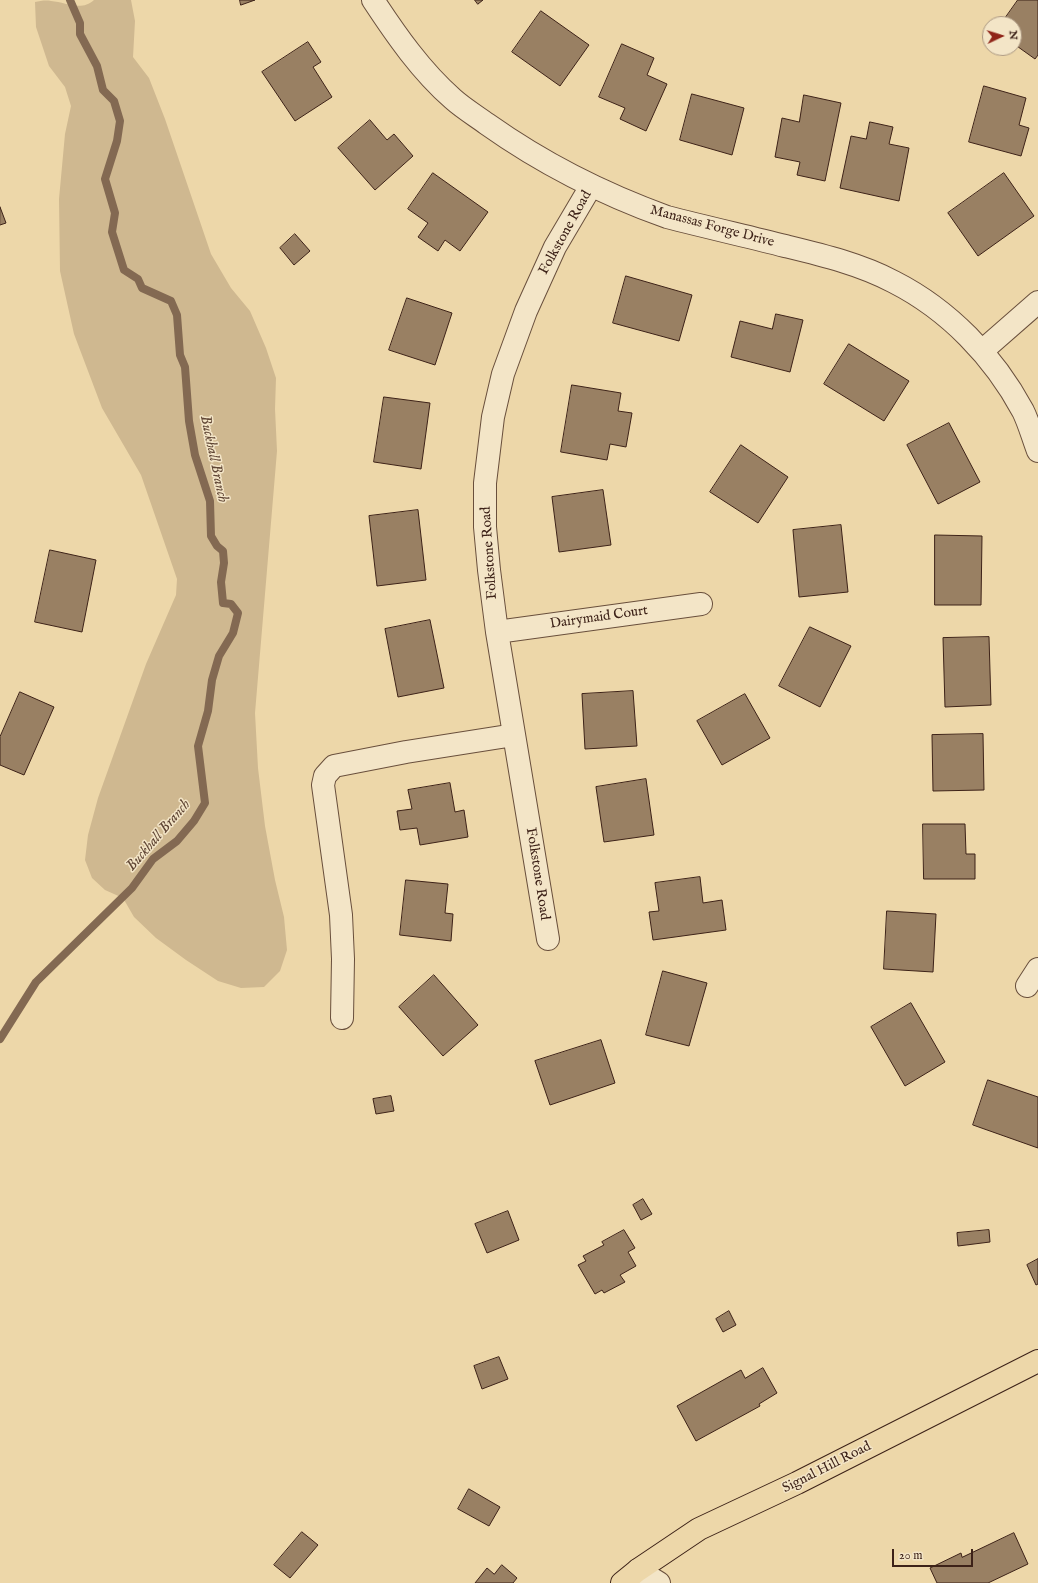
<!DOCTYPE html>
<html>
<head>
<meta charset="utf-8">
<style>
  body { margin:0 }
  #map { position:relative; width:1038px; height:1583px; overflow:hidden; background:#edd7a9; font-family:"IM FELL English",serif }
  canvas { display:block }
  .north { position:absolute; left:982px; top:16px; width:40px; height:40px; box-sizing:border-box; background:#f3e5c7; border:1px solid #aa9781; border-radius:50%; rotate:86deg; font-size:11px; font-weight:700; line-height:16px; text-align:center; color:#3d2218 }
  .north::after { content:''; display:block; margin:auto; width:14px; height:18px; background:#8f2418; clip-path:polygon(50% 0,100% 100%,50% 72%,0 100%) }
  .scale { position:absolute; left:892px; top:1549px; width:81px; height:18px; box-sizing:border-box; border:2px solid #3d2218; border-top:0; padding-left:5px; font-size:12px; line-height:14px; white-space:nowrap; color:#3d2218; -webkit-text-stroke:3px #f3e5c7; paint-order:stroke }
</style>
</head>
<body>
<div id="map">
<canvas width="1038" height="1583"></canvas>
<div class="north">N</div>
<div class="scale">20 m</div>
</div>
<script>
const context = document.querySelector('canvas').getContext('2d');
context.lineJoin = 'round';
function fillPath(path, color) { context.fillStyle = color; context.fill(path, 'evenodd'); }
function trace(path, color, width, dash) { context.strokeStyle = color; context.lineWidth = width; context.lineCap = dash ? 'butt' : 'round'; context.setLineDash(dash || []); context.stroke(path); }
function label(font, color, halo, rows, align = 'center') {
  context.font = font + ' "IM FELL English",serif'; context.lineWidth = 3; context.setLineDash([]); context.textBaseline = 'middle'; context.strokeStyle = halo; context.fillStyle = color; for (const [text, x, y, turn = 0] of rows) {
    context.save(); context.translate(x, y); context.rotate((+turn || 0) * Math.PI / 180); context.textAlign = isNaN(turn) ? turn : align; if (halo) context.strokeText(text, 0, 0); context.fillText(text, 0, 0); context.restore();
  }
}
fillPath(new Path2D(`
  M94 0H131L135 21 133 57 149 78 165 119 211 254 231 288 250 311 266 348 276 378 275 409 277 451 255 713 258 768 265 826 275 880 284 917 287 950 280 971 264 987 241 988 218 981 186 960 156 938 134 917 123 898 105 890 92 878 85 860 88 835 98 798 146 664 176 595 177 579 141 475 102 408 74 334 60 271 59 199 65 134 71 106 65 87 49 66 36 27 35 2C40 1 46 0 51 1 66 2 81 12 94 0Z`), '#cfb890');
trace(new Path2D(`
  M0 1039 36 982 132 888 153 859 177 841 194 821 205 803 198 746 208 711 212 680 219 656 233 633 238 613 231 604 223 603 221 582 224 563 223 551 217 546 211 536 210 501 195 455 189 421 185 367 180 355 177 315 171 301 142 288 138 279 124 270 112 232 115 213 105 179 117 141 120 121 114 101 103 90 97 66 80 34V23L70 0`), '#836952', 8);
const building = new Path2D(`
  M240 0H255L241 5Z
  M475 0H483L478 4Z
  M1018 0H1038V55L1035 59 1014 44V24H1001Z
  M541 11 589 45 560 86 512 52Z
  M308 42 321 62 313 67 332 97 295 121 262 72Z
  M622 44 654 58 647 75 667 84 646 131 620 119 625 108 599 97Z
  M984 86 1026 98 1019 125 1029 128 1021 156 969 142Z
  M692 94 744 108 732 155 680 140Z
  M804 95 841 103 825 181 797 175 800 162 775 157 782 118 799 122Z
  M370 120 387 140 394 134 413 156 375 190 338 148Z
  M870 122 893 127 889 144 909 148 899 201 840 188 851 136 866 139Z
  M433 173 488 212 460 251 445 240 438 251 418 237 428 223 408 209Z
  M1004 173 1034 216 978 256 948 213Z
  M0 207 6 223 0 225Z
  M295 234 310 251 294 265 280 248Z
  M626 276 692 295 679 341 613 323Z
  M407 298 452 313 435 365 389 350Z
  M776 314 803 320 790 372 731 357 740 321 772 329Z
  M849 344 909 381 884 421 824 384Z
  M572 385 621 393 618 411 632 413 626 447 610 444 607 460 561 452Z
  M384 397 430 403 421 469 374 462Z
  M949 423 980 482 938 504 907 445Z
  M741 445 788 477 758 523 710 492Z
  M603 490 611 545 559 552 552 497Z
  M418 510 426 580 377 586 369 516Z
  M841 525 848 592 799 597 793 530Z
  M935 535 982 536 981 605H935Z
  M50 550 96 560 82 632 35 622Z
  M430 620 444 688 398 697 385 629Z
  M810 627 851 646 820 707 779 686Z
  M989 637 991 705 945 707 943 638Z
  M633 691 637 746 585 749 582 694Z
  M20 692 54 707 24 775 0 765V737Z
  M745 694 770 738 722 765 697 721Z
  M983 734 984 790 933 791 932 735Z
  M646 779 654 835 604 842 596 787Z
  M450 783 455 812 464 810 468 837 420 845 417 828 400 830 397 811 412 809 408 790Z
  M923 824H965L966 854H975V879H924Z
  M700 877 703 903 722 900 726 930 653 940 649 912 659 911 655 883Z
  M406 880 448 884 445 913 453 914 451 941 400 935Z
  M887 911 936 914 933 972 884 969Z
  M663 971 707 983 689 1046 646 1035Z
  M434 975 478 1025 443 1056 399 1007Z
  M911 1003 945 1062 905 1086 871 1027Z
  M601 1040 615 1083 550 1105 535 1061Z
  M988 1080 1038 1097V1148L973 1125Z
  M391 1096 394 1111 376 1114 373 1099Z
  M643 1199 652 1214 641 1220 633 1205Z
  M508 1211 519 1240 487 1253 475 1224Z
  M624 1230 635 1248 628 1252 636 1266 620 1275 625 1282 604 1293 602 1290 595 1294 578 1265 586 1261 583 1256 604 1245 602 1242Z
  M989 1230 990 1242 958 1246 957 1233Z
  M1038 1259V1284L1036 1285 1027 1265Z
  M729 1311 736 1325 723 1332 716 1319Z
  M499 1357 508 1379 482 1389 474 1366Z
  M763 1368 777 1393 759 1404 760 1406 696 1441 677 1406 741 1370 745 1378Z
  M469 1489 500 1507 489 1526 458 1509Z
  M302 1532 318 1545 290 1578 274 1565Z
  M1014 1533 1028 1564 988 1583H937L930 1568 961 1553 962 1557Z
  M502 1565 517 1578 513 1583H475L487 1568 494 1574Z`);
fillPath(building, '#998063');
trace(building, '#3d2218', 1);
const minor = new Path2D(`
  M373 0C396 35 421 71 453 99 463 108 476 116 487 124 542 163 603 194 667 217 706 227 745 236 785 246 822 255 860 264 894 282 949 310 994 357 1023 411 1029 423 1033 438 1038 451
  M982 351 1038 302
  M497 632 701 604
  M548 939 497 632 489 570 485 527V483L493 417 503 374 526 311 555 247 591 186
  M1027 986 1038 969
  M342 1018 343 959 341 915 323 785 325 776 334 766 406 752 514 735
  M638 1570 659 1583`);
const major = new Path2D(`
  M622 1583 638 1570 699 1529 797 1483 1038 1361`);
trace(minor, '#694f3c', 24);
trace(major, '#3d2218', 24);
trace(minor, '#f3e5c7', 22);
trace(major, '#edd7a9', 22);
label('14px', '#3d2218', '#f3e5c7', [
  ["Manassas Forge Drive",712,227,15],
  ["Folkstone Road",566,233,-61],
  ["Folkstone Road",490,553,-94],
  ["Dairymaid Court",599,618,-8],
  ["Folkstone Road",537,874,81],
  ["Signal Hill Road",827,1468,-27]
]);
label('italic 15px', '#604635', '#f3e5c7', [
  ["Buckhall Branch",213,459,78],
  ["Buckhall Branch",159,836,-49]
]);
</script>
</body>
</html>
